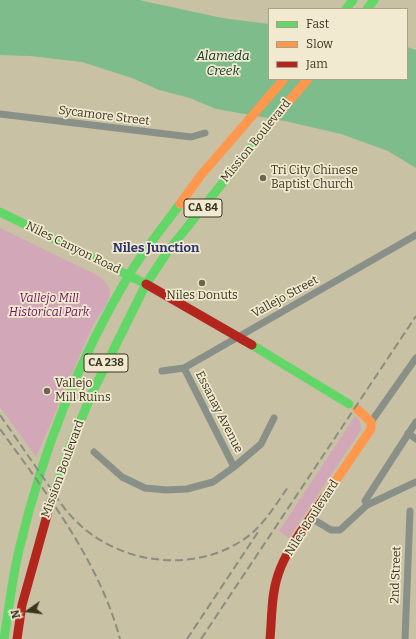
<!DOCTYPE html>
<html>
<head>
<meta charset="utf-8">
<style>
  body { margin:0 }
  #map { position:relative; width:416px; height:639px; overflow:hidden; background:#c8c1a4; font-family:Bitter,serif }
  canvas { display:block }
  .legend { position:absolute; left:268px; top:8px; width:140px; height:72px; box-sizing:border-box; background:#f1ead0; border:1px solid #a8a28a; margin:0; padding:5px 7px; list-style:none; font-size:12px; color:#3b3520 }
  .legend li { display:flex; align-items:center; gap:8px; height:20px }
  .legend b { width:20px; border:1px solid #a8a28a }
  .north { position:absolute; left:8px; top:591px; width:40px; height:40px; -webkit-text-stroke:3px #f1ead0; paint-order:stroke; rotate:256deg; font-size:11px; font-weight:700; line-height:16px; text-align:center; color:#3b3520 }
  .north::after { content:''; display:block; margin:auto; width:14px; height:18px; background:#3b3520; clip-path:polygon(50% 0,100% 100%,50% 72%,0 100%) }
</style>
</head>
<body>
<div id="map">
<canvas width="416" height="639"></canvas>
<ul class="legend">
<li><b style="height:5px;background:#63d668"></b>Fast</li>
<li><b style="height:5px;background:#ff974d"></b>Slow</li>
<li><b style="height:5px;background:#b3261e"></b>Jam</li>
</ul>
<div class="north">N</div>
</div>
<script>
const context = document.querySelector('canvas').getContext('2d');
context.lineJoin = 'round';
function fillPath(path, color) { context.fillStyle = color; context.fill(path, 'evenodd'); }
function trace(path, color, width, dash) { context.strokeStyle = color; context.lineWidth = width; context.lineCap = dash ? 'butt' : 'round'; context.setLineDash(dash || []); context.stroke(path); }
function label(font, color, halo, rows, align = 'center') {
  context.font = font + ' Bitter,serif'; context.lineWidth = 3.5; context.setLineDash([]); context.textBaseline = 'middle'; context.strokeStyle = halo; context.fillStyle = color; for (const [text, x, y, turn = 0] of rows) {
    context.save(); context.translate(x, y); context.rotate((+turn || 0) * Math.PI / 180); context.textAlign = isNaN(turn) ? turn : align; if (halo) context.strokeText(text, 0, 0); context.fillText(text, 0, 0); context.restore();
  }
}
fillPath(new Path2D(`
  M0 228 97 275C104 280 110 285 110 294 109 304 98 315 94 324 73 368 56 413 36 457L0 407Z
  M355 416 360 421 361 430 289 538 279 531Z`), '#d2a8b9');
fillPath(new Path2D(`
  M0 0H139L222 18 269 24V79H407V47L416 50V168L388 151 341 134 285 121 216 109 190 98 159 90 132 78 82 62 30 56 0 55Z`), '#7ebc8c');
trace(new Path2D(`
  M0 114 191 137 205 133
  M184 368 234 467
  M162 371 184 368 416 235
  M371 422 416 358
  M408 433 416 439
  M94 452 122 477 145 488 166 490 187 489 213 482 234 467 261 444 274 418
  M367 505 365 501 416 422
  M311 518 331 530H340L367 505 416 482
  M405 639 410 511`), '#889087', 7);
trace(new Path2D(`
  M346 9 353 0
  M367 9 374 0
  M0 212 146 284
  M252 345 349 404
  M51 501 71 444 92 393 146 284 168 251 273 120
  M4 639C9 609 12 579 19 550 42 453 78 360 129 275 144 250 163 227 180 204`), '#63d668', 9);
trace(new Path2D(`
  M273 120 308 79
  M180 204 201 175 284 79
  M324 498 371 429V422L357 409`), '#ff974d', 9);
trace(new Path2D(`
  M146 284 252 345
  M17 639 22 605 51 501
  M270 639C272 618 271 595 278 575 286 549 309 521 324 498`), '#b3261e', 9);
trace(new Path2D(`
  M0 415C16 438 31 460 47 483 56 496 64 510 76 521 120 566 200 575 251 534 266 521 277 503 288 487
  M0 429C47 494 99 561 120 639
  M187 639 258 532
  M201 639 416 316`), '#8a8d80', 2, [8, 4]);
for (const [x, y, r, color] of [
  [263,178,4,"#6c664e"],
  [202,283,4,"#6c664e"],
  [47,391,4,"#6c664e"]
]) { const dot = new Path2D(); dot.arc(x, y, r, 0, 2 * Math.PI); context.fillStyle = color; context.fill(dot); trace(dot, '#f1ead0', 1.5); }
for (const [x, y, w] of [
  [203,208,38],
  [106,363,44]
]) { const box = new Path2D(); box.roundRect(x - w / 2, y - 9, w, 18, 3); context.fillStyle = '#f1ead0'; context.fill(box); trace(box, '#3b3520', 1); }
label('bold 11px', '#3b3520', null, [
  ["CA 84",203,208],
  ["CA 238",106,363]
]);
label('12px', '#3b3520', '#f1ead0', [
  ["Sycamore Street",104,116,7],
  ["Mission Boulevard",256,141,-51],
  ["Niles Canyon Road",73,248,26],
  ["Vallejo Street",285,297,-29],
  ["Essanay Avenue",219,412,63],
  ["Mission Boulevard",63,469,-70],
  ["Niles Boulevard",312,518,-57],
  ["2nd Street",396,575,-88]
]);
label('12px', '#3b3520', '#f1ead0', [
  ["Tri City Chinese",271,171],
  ["Baptist Church",271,185],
  ["Niles Donuts",202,296,"center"],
  ["Vallejo",55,384],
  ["Mill Ruins",55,398]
], 'left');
label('italic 12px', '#6d1160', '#f1ead0', [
  ["Vallejo Mill",49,299],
  ["Historical Park",49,313]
]);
label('italic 13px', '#0d341e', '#f1ead0', [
  ["Alameda",223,56],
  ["Creek",223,71]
]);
label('bold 13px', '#2c336d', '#f1ead0', [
  ["Niles Junction",156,248]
]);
</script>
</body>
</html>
